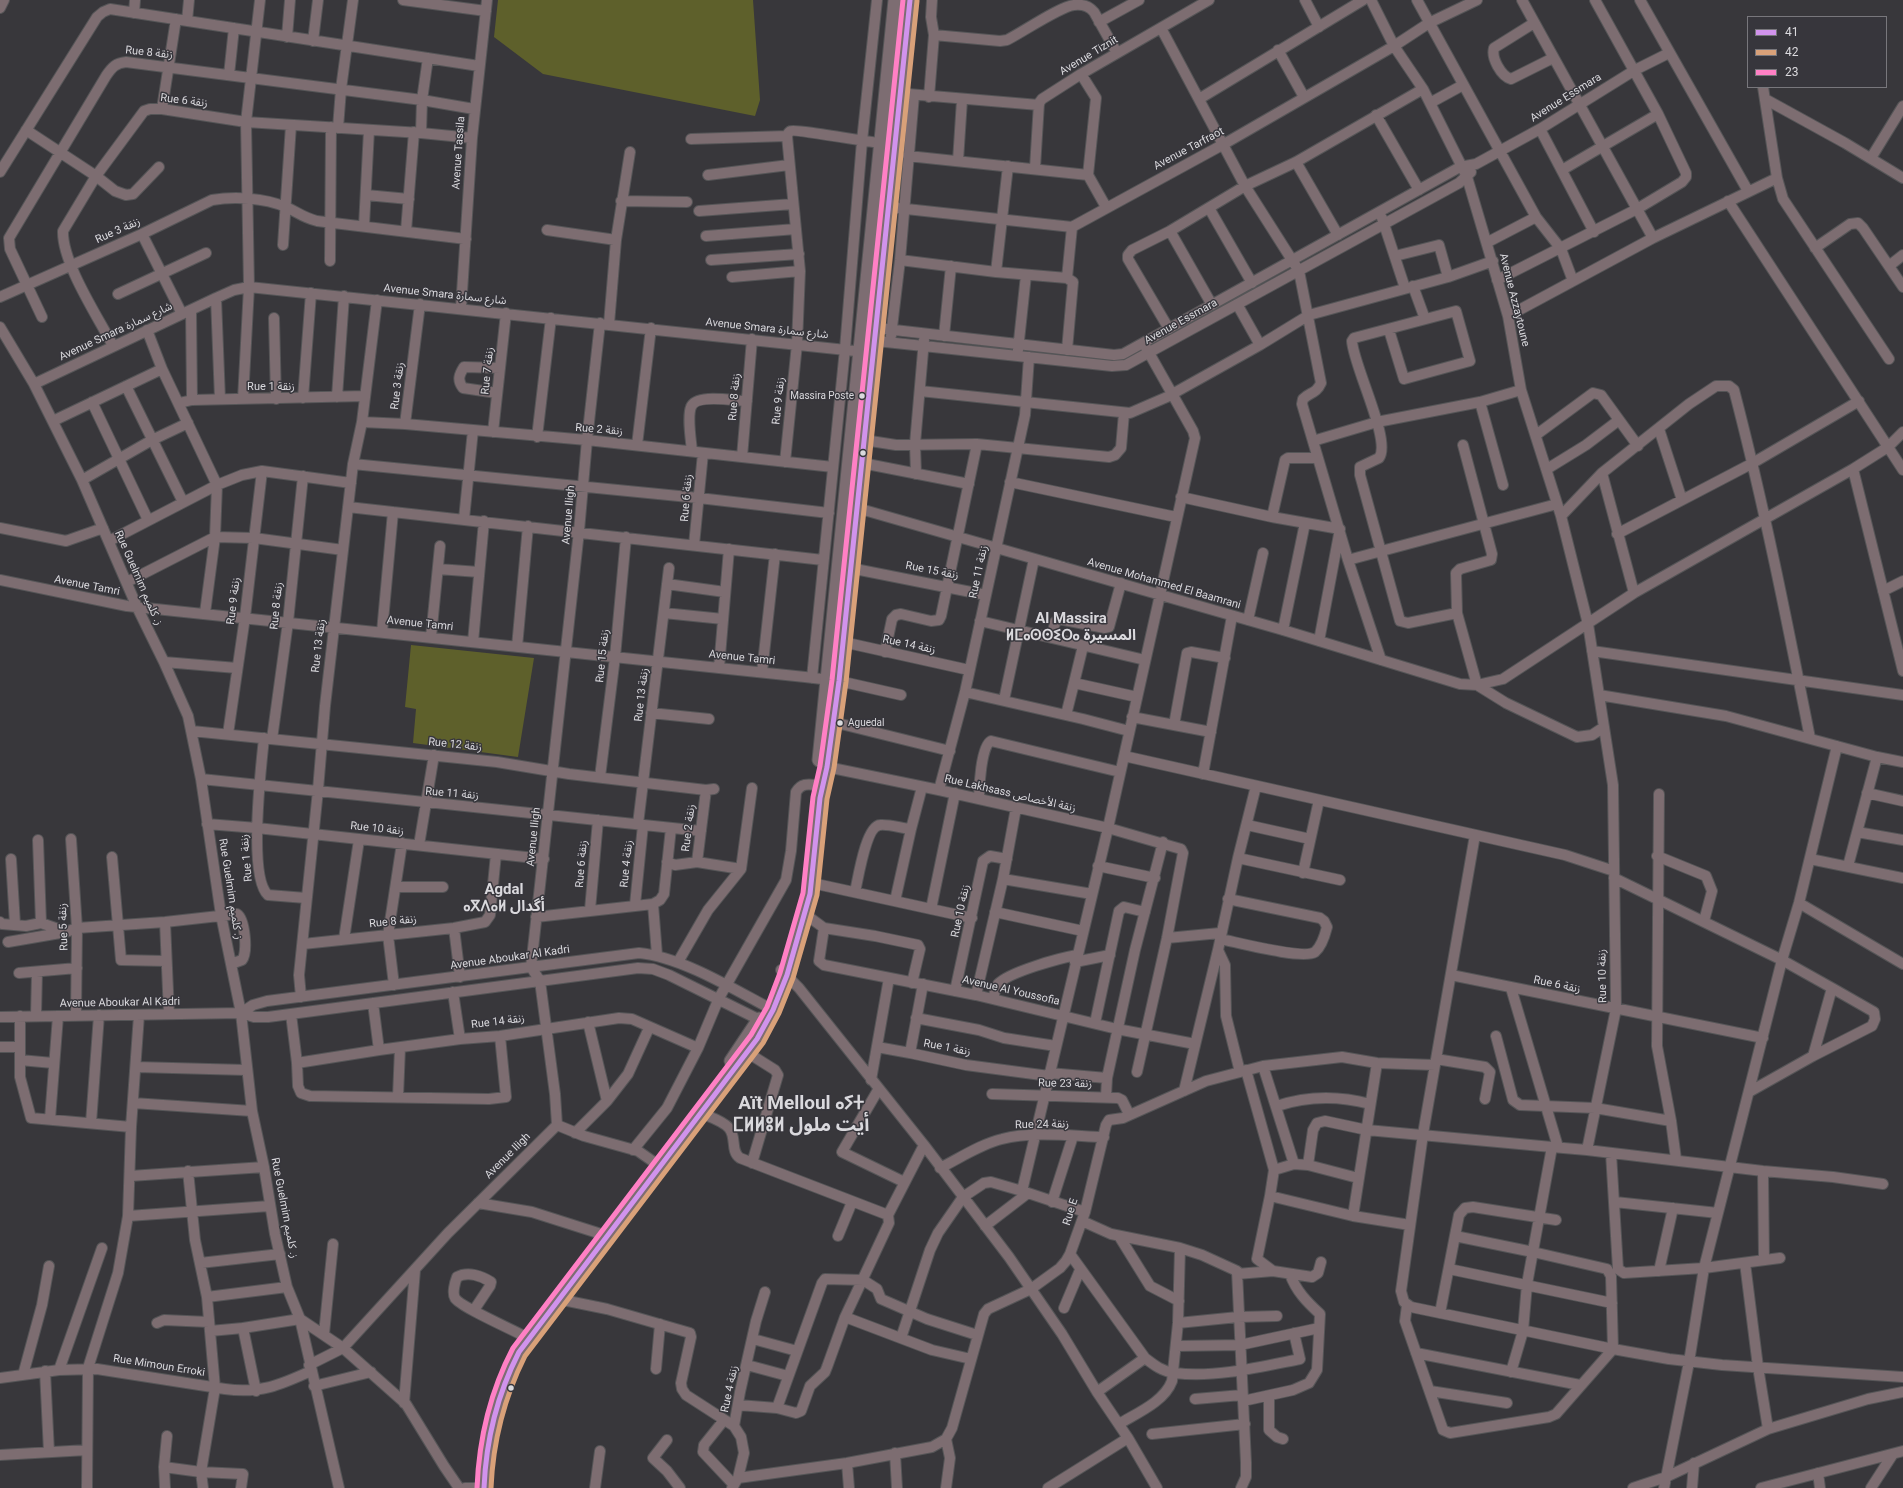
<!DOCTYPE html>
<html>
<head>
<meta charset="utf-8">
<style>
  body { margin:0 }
  #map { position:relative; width:1903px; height:1488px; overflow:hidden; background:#38373b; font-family:Roboto,sans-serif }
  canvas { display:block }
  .legend { position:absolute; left:1747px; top:16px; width:140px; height:72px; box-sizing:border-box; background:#37363c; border:1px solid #78777c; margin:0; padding:5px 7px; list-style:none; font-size:12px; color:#dad9dd }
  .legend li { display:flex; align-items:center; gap:8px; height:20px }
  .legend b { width:20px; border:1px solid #78777c }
</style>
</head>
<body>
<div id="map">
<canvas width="1903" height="1488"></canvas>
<ul class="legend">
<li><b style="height:5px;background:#d193ec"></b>41</li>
<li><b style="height:5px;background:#d9a179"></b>42</li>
<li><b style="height:5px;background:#ff80c5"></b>23</li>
</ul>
</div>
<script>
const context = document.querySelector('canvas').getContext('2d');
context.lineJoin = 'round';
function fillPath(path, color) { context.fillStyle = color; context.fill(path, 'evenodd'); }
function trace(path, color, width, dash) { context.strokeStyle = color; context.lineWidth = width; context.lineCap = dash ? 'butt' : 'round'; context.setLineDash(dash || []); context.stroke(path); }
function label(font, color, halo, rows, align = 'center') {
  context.font = font + ' Roboto,"Noto Sans Arabic","Noto Sans Tifinagh",sans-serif'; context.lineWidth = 3; context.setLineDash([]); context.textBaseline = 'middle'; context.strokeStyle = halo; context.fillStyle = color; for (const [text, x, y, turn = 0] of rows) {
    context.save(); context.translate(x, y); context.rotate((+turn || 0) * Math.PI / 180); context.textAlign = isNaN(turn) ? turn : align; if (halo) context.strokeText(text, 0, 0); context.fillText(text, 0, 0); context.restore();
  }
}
fillPath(new Path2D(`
  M498 0H753L760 100 755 116 543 74 494 37Z
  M411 645 534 658 518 757 413 743 416 709 405 707Z`), '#5e602b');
const minor = new Path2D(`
  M403 0 486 11
  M1305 0 1319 27
  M1371 0 1394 46 1423 89 1467 177 1508 316 1521 390 1561 516 1588 624 1613 785 1616 1009 1587 1150 1763 1171 1833 1177 1883 1184
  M1417 0 1536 217 1561 249 1573 281
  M1522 0 1653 238
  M1640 0 1748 191
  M0 8 4 0
  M134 13 135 0
  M187 21 189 0
  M1099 22 1139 0
  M1534 23 1494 48C1491 58 1501 76 1511 79L1553 58
  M1161 28 1245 186 1299 271 1321 383C1316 394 1310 392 1303 399L1302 404 1348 560 1381 660
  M934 35 1000 41 1007 40C1023 32 1059 7 1074 5 1082 4 1089 6 1094 12L1117 53
  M287 37 290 0
  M313 41 318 0
  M1278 50 1304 97
  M1081 74 1096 98 1088 175 1106 207
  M229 75 234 28
  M1763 87 1777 178 1783 199 1889 359
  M908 94 1039 105
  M929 97 934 35 931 17 932 0
  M1199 99 1363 0
  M1765 99 1845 143 1903 178
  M1430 103 1463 85
  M162 109 176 19
  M1376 115 1419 190
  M338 128 341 89 353 0
  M1540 129 1594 232
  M26 130 96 176 115 191 126 195 133 194 159 167
  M421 133 422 100 428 58
  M691 139 787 136
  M908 156 1088 175
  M1871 158 1903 106
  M958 161 962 100
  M1296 162 1338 235
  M1035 168 1039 103 1042 99 1081 74 1209 0
  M1562 170 1658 114
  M0 172 97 17 103 12 110 9 479 66
  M708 175 789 165
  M366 195 409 199
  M621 201 687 202
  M888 207 1072 227 1224 144 1394 46 1429 23 1477 0
  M1209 208 1252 283
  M699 211 793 204
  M1382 218 1405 288
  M364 226 369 130
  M547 230 616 240
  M406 231 414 132
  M1170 231 1212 305
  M142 234 182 314
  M706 236 796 229
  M1488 242 1536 217
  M283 245 291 125
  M1815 248 1850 224 1858 223 1863 228 1903 287
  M1395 256 1439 245 1448 277
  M711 260 799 254
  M900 260 996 272 1067 278
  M330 261 331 127
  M1889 266 1903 255
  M996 272 1008 166
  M732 277 800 271 787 136C788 134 788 132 791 131 795 129 868 142 880 143
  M1497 280 1637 209 1682 182 1686 177V173L1658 114 1595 0
  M1413 286 1425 319
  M118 294 206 253
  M0 297 142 234 212 200C235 196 264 198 286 207 297 212 304 218 317 221L466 239
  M216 298 220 399
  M1237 304 1260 345
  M461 308 472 138 487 0
  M191 310 192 400
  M1508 316 1653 238 1777 178
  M42 317 10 249 9 238 106 76C112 67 116 63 126 62L422 100 474 109
  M274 318 276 399
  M609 324 616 240 630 152
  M0 327 34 384 82 480 137 607 164 662 188 716 201 779 221 915 241 1013 252 1111 264 1167 275 1234 287 1287 300 1319 339 1488
  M868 327 1114 355 1123 354 1460 167 1476 164 1540 129 1635 70 1669 53
  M1169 329 1128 259V255L1132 250 1170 231 1245 186 1296 162 1423 89
  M147 330 162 369 217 485 215 537 205 613
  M1389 330 1404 379 1470 361 1456 311 1354 338 1352 341C1353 365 1392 441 1379 458L1360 467V475L1400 621 1408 623 1457 613
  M891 336 900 260 914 95
  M944 336 951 266
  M867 340 1112 366 1126 365 1459 183 1471 172
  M113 346C98 317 62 263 63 231L96 176 144 111 150 109H162L246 122 421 133 472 138
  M1018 350 1026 275
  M1067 350 1073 282 1067 278 1072 227
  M34 384 216 298 234 290 249 287 865 352
  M126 386 183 502
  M920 391 1130 413 1167 397 1260 345 1309 315 1448 277 1493 261
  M497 393 463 388C457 380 459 375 464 367L500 368
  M337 397 344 296
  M303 398 311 293
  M243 399 249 287 246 122 260 0
  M92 402 148 520
  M1480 402 1503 485
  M179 403 192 400 365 396
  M53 421 162 369
  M362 422 405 424 587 440 833 467
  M405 424 420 304
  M1659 429 1682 500
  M493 432 506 313
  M1903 432 1888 447 1903 470
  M1536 435 1593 393 1601 395 1638 446
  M537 437 551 318
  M864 440 896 445 977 444 1109 457 1115 455 1121 448 1124 413
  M1313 441 1377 422 1480 402 1521 390
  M637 445 651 328
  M1463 445 1492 554 1491 560 1460 569 1456 573 1457 613 1477 685 1506 703 1577 737 1592 735 1604 727
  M692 451C691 440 687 417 691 407 696 393 734 401 747 401
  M742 457 752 339
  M785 462 797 344 800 271
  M862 463 969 484
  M353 464 699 498 829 513
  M1547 469 1586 445 1619 420
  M1853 469 1903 671
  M1602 473 1634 593
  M916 474 915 444 924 340
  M82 480 152 440 188 423
  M1010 482 1176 517
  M1181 497 1272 517 1340 529 1319 641
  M850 506 1283 630 1460 684 1477 685 1503 679 1634 593 1853 469 1888 447 1728 201
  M348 507 823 560
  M1561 516 1602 473 1689 404 1716 386H1729L1734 390C1764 505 1787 621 1810 738
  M1272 517 1285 460 1288 458H1317
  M464 519 473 430
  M0 528 66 541 103 528
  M1617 534 1751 464 1859 401
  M109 541 217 485 242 475 262 471 351 483
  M694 545 703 453
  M1348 560 1557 504
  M850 568 986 595
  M438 569 479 572
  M0 580 127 606 805 677 839 681 901 695
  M127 582 215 537 254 538 343 550
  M667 584 725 592
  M1883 591 1903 581
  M664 613 723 619
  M1248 620 1263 553
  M980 621 1145 660
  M1283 630 1305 523
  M382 632 393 512
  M431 637 440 546
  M1052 638 1055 622 1059 619 1105 628 1109 627 1121 583
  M473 642 484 521
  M843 642 969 670
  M517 647 528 526
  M1592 651 1903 695
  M885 652 892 619 896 615 901 614 931 621 939 620 941 616 977 444
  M164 662 237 668
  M719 668 729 549
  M762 672 775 554
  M812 678 845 349 862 141 877 0
  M1074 683 1083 646
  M965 692 1083 719 1129 731
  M1599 695 1726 716 1877 757 1903 762
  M1004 700 1034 559
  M651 713 709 719
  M1066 715 1074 683 1137 697
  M1132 717 1211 732
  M833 722 950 751
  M1174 725 1187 653 1191 652 1225 658
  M192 731 497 762 569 774 706 790 714 789
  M228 734 245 617 262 471
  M264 738C261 767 248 877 268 895L306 898
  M272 739 288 622 303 476
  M1124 756 1565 855 1614 871
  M827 767 939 790 1108 828 1181 849 1183 853 1167 938 1137 1072
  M1203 774 1232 616
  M600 777 615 657 626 537
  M201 779C368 796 534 813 701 831
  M939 790 965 692 1025 415 1029 357
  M1867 793 1903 801
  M1659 794 1657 1046 1671 1121 1676 1159
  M979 799C979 788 981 746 991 741L1120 772
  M207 824 257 828 544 859
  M638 824 669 568
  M1247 825 1310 839
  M1857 832 1903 840
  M1475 835 1423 1134 1401 1291 1404 1302 1411 1307 1613 1349 1669 1359 1722 1365 1903 1377
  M71 839 77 928 76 1015
  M38 840 41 923
  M419 845 434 755
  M1657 856 1706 876 1712 891 1704 921
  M112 857 121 960 166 961
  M1238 858 1340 880
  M11 859 15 924
  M1810 859 1903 878
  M667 862 675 865 697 862 706 790
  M1098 866 1155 878
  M1848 866 1877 757
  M741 869 752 788
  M1303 873 1319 800
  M1614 878 1782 960 1832 988 1813 1056 1749 1092
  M1003 879 1092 894
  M812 883 972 918
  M397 887H443
  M855 892C858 879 866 826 880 825 889 824 901 828 911 829
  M895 901 911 829 922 787
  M1799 903 1903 964
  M635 905 643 825
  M931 909 955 793
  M590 910 598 820
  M995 912 1083 931
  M805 914 824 928 875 936 918 945 920 949 912 983
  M536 917 653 904
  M0 922 2 924 26 926 41 923 64 931
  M165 922 169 1014
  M454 928 460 977
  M824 928 819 961 824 965 976 995 1117 1029 1195 1044
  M1167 938 1220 933
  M344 939 359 840
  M1220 939C1236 942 1303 960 1315 952 1322 946 1325 935 1327 927L1324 921 1320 918 1228 899
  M8 942 66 932 77 928 165 922 237 914C245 919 248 953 242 960L231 964
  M303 944 454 928 485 922 490 915 496 854
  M657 955 653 904 660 900 664 894 671 828
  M678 962 708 910 741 869 697 862
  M1075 962 1110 955
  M781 970 799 988 924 1145 1009 1257 1062 1334 1097 1392 1128 1438 1157 1488
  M19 973 77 968
  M1451 975 1763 1038
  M923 984 910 1053 966 1065 1049 1076
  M394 985 388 935 402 843
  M1511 988 1558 1147
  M955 991 983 861 990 856 1007 859
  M453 992 460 1039
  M976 995 1003 879 1016 808
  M301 997 299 975 318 790 325 706 353 464 362 422 377 300
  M994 999C994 994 995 988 998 984 1009 972 1060 958 1077 955
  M373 1003 379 1050
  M241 1013 253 1005 267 1001 639 953C682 957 735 990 773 1010
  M291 1014 297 1063 298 1086 301 1093 310 1096 489 1099 506 1097 500 1036
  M20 1016V1077L31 1118 131 1127
  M36 1016 37 972
  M0 1017 241 1013 254 1017H268L638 968 653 969 669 975 764 1022
  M916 1018 979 1030 1004 1038 1056 1046
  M588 1022 607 1101
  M1095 1023 1119 911 1124 907 1145 912
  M1496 1036 1513 1100 1520 1105 1595 1108 1671 1121
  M0 1047H19
  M877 1047 910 1053
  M748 1053 775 1070 778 1075 752 1163
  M1813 1056 1872 1026 1875 1019 1874 1012 1832 988
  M1436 1059 1485 1067 1490 1072 1485 1099
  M20 1060 53 1063
  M297 1063 379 1050 460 1039 500 1036 619 1018 632 1019 698 1048
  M1263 1066 1294 1164
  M136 1067 246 1070
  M1246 1070 1274 1170 1270 1196 1353 1216 1410 1225
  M1240 1072 1226 1016 1225 965 1218 950 1238 858 1256 786
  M1049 1073 1107 1078
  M871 1080 889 978
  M878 1090 842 1152 904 1182
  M1184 1091 1218 950
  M992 1094 1118 1098 1122 1100 1129 1114
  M398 1097 400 1048
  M1106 1097 1107 1078 1135 950 1163 842
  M133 1103 252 1111
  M1277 1106C1307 1096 1340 1096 1370 1104
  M701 1113C710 1117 723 1121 729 1128 737 1137 730 1151 740 1158L888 1215
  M50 1119 58 1016
  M91 1123 99 1015
  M557 1125 584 1136 638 1151 661 1167
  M575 1133 607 1101 628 1074 649 1028
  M1552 1147 1587 1150
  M633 1150 667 1108 698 1048 719 998 786 880 791 851 796 792C801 783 808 784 817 785
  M1611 1153 1618 1269 1624 1273 1704 1268 1780 1258
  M1308 1165 1313 1130 1317 1123 1325 1121 1367 1130 1552 1147 1527 1284 1523 1331 1511 1372
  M940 1168C960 1158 981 1144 1002 1139 1032 1131 1072 1136 1104 1137
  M1274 1170 1294 1164 1308 1165 1358 1178
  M188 1171 195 1240 207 1297 215 1388 201 1472 203 1488
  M1763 1171 1764 1260
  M130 1176 264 1167
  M1022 1191 1108 828 1195 438 1193 431 1144 344
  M1270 1196 1257 1259 1273 1271
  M1052 1202 1073 1136
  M1615 1202 1718 1213
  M478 1203 532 1212 598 1233 606 1237
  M128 1216 270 1206
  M1353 1216 1377 1063
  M1082 1221 1111 1234 1180 1248 1202 1255 1237 1271 1246 1463V1477L1241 1488
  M985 1226 1028 1193
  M838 1236 852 1202
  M1119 1236 1150 1286 1179 1301
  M1070 1254 1145 1358C1154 1365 1163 1372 1175 1373 1215 1378 1260 1367 1300 1359L1294 1333
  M200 1263 280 1254
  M1745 1263 1758 1367 1768 1429
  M1449 1269 1612 1303
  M1659 1271 1673 1208
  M1237 1274 1273 1271 1312 1277 1318 1273 1321 1262
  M207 1297 287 1287
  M558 1299 607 1309 690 1333 691 1337 681 1383 682 1389 686 1395 734 1426
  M1407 1305 1405 1321 1443 1430 1450 1433 1549 1417 1556 1414 1613 1349 1611 1276 1607 1269 1533 1252 1455 1236
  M1064 1308 1080 1270
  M474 1310 490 1286 491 1282C482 1276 468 1271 457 1277 455 1282 452 1293 455 1298 459 1306 511 1329 522 1335
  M1440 1313 1459 1215 1465 1208 1473 1207 1556 1220
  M845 1317 932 1350 971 1359
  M157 1323 164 1320 209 1322
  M1178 1323 1238 1317 1277 1316
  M243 1328 256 1391
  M210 1331 243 1328 300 1319 343 1348 406 1404 444 1466 459 1488
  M324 1334 333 1244
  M901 1338 930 1250 938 1233 963 1197 984 1183 991 1182 1022 1191 1085 1212
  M753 1339 797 1351
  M1176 1346 1240 1345 1319 1328
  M1416 1353 1580 1385
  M309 1365 343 1348 448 1233 557 1125 555 1094 540 981 531 967 579 531 587 440 600 323
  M747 1365 788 1376
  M656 1369 660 1324
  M59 1370 102 1248
  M45 1371 49 1452
  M23 1375 42 1305 49 1266
  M0 1378 59 1370 97 1369 225 1389C260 1394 280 1385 311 1371
  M314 1386 371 1372
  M1430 1391 1507 1403
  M1097 1392 1145 1358
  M1269 1396V1430L1277 1437 1283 1439
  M1195 1399 1242 1395
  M1243 1401 1293 1390 1309 1383 1317 1370 1320 1314C1307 1302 1296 1291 1290 1274
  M404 1403 415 1270
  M738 1405 777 1408 796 1413 801 1411 810 1386 825 1372 827 1367 845 1317 889 1223 888 1215 924 1145
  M777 1408 822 1283 825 1279 863 1280 877 1289 881 1299 927 1319 977 1335
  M724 1420 704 1445 703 1452 734 1485
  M1119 1424C1137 1413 1164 1402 1172 1381L1178 1323 1180 1248
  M1152 1434 1245 1424
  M167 1436 164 1467 201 1472 243 1474 241 1488
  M946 1439 950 1458 946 1488
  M667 1440 653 1458 667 1471 680 1488
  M895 1453 897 1488
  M0 1455 87 1450
  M847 1463 849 1488
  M164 1467 165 1488
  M1818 1473 1820 1488
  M738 1478 847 1463 932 1447 946 1439 952 1428 984 1314 988 1309 1031 1289 1060 1268 1066 1261 1070 1254 1085 1212 1106 1125 1109 1120 1123 1118 1206 1081 1263 1066 1342 1057 1377 1063 1435 1065
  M87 1488 88 1368 118 1273 128 1216 131 1127 139 1015
  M465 1488H476
  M595 1488 600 1451
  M732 1488 738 1478 744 1453 741 1437 734 1426 740 1392 756 1321 765 1292
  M1048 1488 1128 1438
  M1633 1488 1666 1477 1768 1429 1868 1399 1903 1392
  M1664 1488 1689 1362 1704 1268 1782 960 1799 903 1837 746
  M1692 1488 1694 1463
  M1761 1488 1903 1451
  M1871 1488 1893 1454`);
const major = new Path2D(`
  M819 760 895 0
  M731 1061 759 1019
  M484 1488C485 1440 496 1394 519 1352L757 1039 773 1010 787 975 810 894 820 798 827 767 839 681 910 0`);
trace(minor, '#555557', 12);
trace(major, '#555557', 15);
trace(minor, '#7d6d71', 10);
trace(major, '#7d6d72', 13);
trace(new Path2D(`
  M484 1488C486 1439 497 1395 519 1352L757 1039 773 1010 787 975 810 894 820 798 827 767 839 681 910 0`), '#d193ec', 5);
trace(new Path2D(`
  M491 1488C493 1441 504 1398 525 1356L763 1043 779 1013 793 978 817 895 827 799 834 768 846 682 917 1`), '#d9a179', 5);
trace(new Path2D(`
  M477 1488C479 1438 490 1392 513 1348L751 1035 767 1007 780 973 803 893 813 797 820 766 832 680 903 0`), '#ff80c5', 5);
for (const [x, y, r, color] of [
  [862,396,3.5,"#dad9dd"],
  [863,453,3.5,"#dad9dd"],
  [840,723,3.5,"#dad9dd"],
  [511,1388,3.5,"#dad9dd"]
]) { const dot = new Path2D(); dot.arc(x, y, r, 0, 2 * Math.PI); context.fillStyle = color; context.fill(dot); trace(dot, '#37363c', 1.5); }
label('10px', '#dad9dd', '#37363c', [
  ["Massira Poste",854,396],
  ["Aguedal",848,723,"left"]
], 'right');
label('11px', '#dad9dd', '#37363c', [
  ["Rue 8 زنقة",149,53,6],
  ["Avenue Tiznit",1089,56,-31],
  ["Avenue Essmara",1566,98,-32],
  ["Rue 6 زنقة",184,101,7],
  ["Avenue Tarfraot",1189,149,-28],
  ["Avenue Tassila",459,153,-86],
  ["Rue 3 زنقة",118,231,-24],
  ["Avenue Smara شارع سمارة",445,295,6],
  ["Avenue Azzaytoune",1514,300,76],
  ["Avenue Essmara",1181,322,-29],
  ["Avenue Smara شارع سمارة",767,329,6],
  ["Avenue Smara شارع سمارة",116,332,-25],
  ["Rue 7 زنقة",488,371,-84],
  ["Rue 3 زنقة",398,386,-83],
  ["Rue 1 زنقة",271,387],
  ["Rue 8 زنقة",735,397,-85],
  ["Rue 9 زنقة",779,401,-84],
  ["Rue 2 زنقة",599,430,5],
  ["Rue 6 زنقة",687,498,-85],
  ["Avenue Iligh",569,515,-85],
  ["Rue 15 زنقة",932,571,11],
  ["Rue 11 زنقة",979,572,-78],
  ["Rue Guelmim ز. كلميم",138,578,66],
  ["Avenue Mohammed El Baamrani",1164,584,16],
  ["Avenue Tamri",87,586,11],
  ["Rue 9 زنقة",234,601,-83],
  ["Rue 8 زنقة",277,606,-84],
  ["Avenue Tamri",420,624,6],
  ["Rue 14 زنقة",909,645,12],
  ["Rue 13 زنقة",319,646,-83],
  ["Rue 15 زنقة",603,656,-84],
  ["Avenue Tamri",742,658,6],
  ["Rue 13 زنقة",642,695,-83],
  ["Rue 12 زنقة",455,745,6],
  ["Rue 11 زنقة",452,794,5],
  ["Rue Lakhsass زنقة الأخصاص",1010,794,13],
  ["Rue 2 زنقة",689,828,-83],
  ["Rue 10 زنقة",377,829,6],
  ["Avenue Iligh",534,837,-84],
  ["Rue 1 زنقة",247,858,-95],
  ["Rue 6 زنقة",582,864,-85],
  ["Rue 4 زنقة",627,864,-84],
  ["Rue Guelmim ز. كلميم",230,889,81],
  ["Rue 10 زنقة",961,911,-78],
  ["Rue 8 زنقة",393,922,-6],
  ["Rue 5 زنقة",64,927,-92],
  ["Avenue Aboukar Al Kadri",510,958,-8],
  ["Rue 10 زنقة",1603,976,-91],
  ["Rue 6 زنقة",1557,985,12],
  ["Avenue Al Youssofia",1011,991,13],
  ["Avenue Aboukar Al Kadri",120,1003,-1],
  ["Rue 14 زنقة",498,1022,-7],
  ["Rue 1 زنقة",947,1048,11],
  ["Rue 23 زنقة",1065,1084,1],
  ["Rue 24 زنقة",1042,1125,-1],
  ["Avenue Iligh",508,1156,-45],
  ["Rue Guelmim ز. كلميم",284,1208,79],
  ["Rue E",1071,1212,-73],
  ["Rue Mimoun Erroki",159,1366,9],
  ["Rue 4 زنقة",730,1389,-78]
]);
label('bold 15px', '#dad9dd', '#37363c', [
  ["Al Massira",1071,619],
  ["ⵍⵎⴰⵙⵙⵉⵔⴰ المسيرة",1071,636],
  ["Agdal",504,890],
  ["ⴰⴳⴷⴰⵍ أگدال",504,907]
]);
label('bold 19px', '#dad9dd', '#37363c', [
  ["Aït Melloul ⴰⵢⵜ",801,1104],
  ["ⵎⵍⵍⵓⵍ أيت ملول",801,1126]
]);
</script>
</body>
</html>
